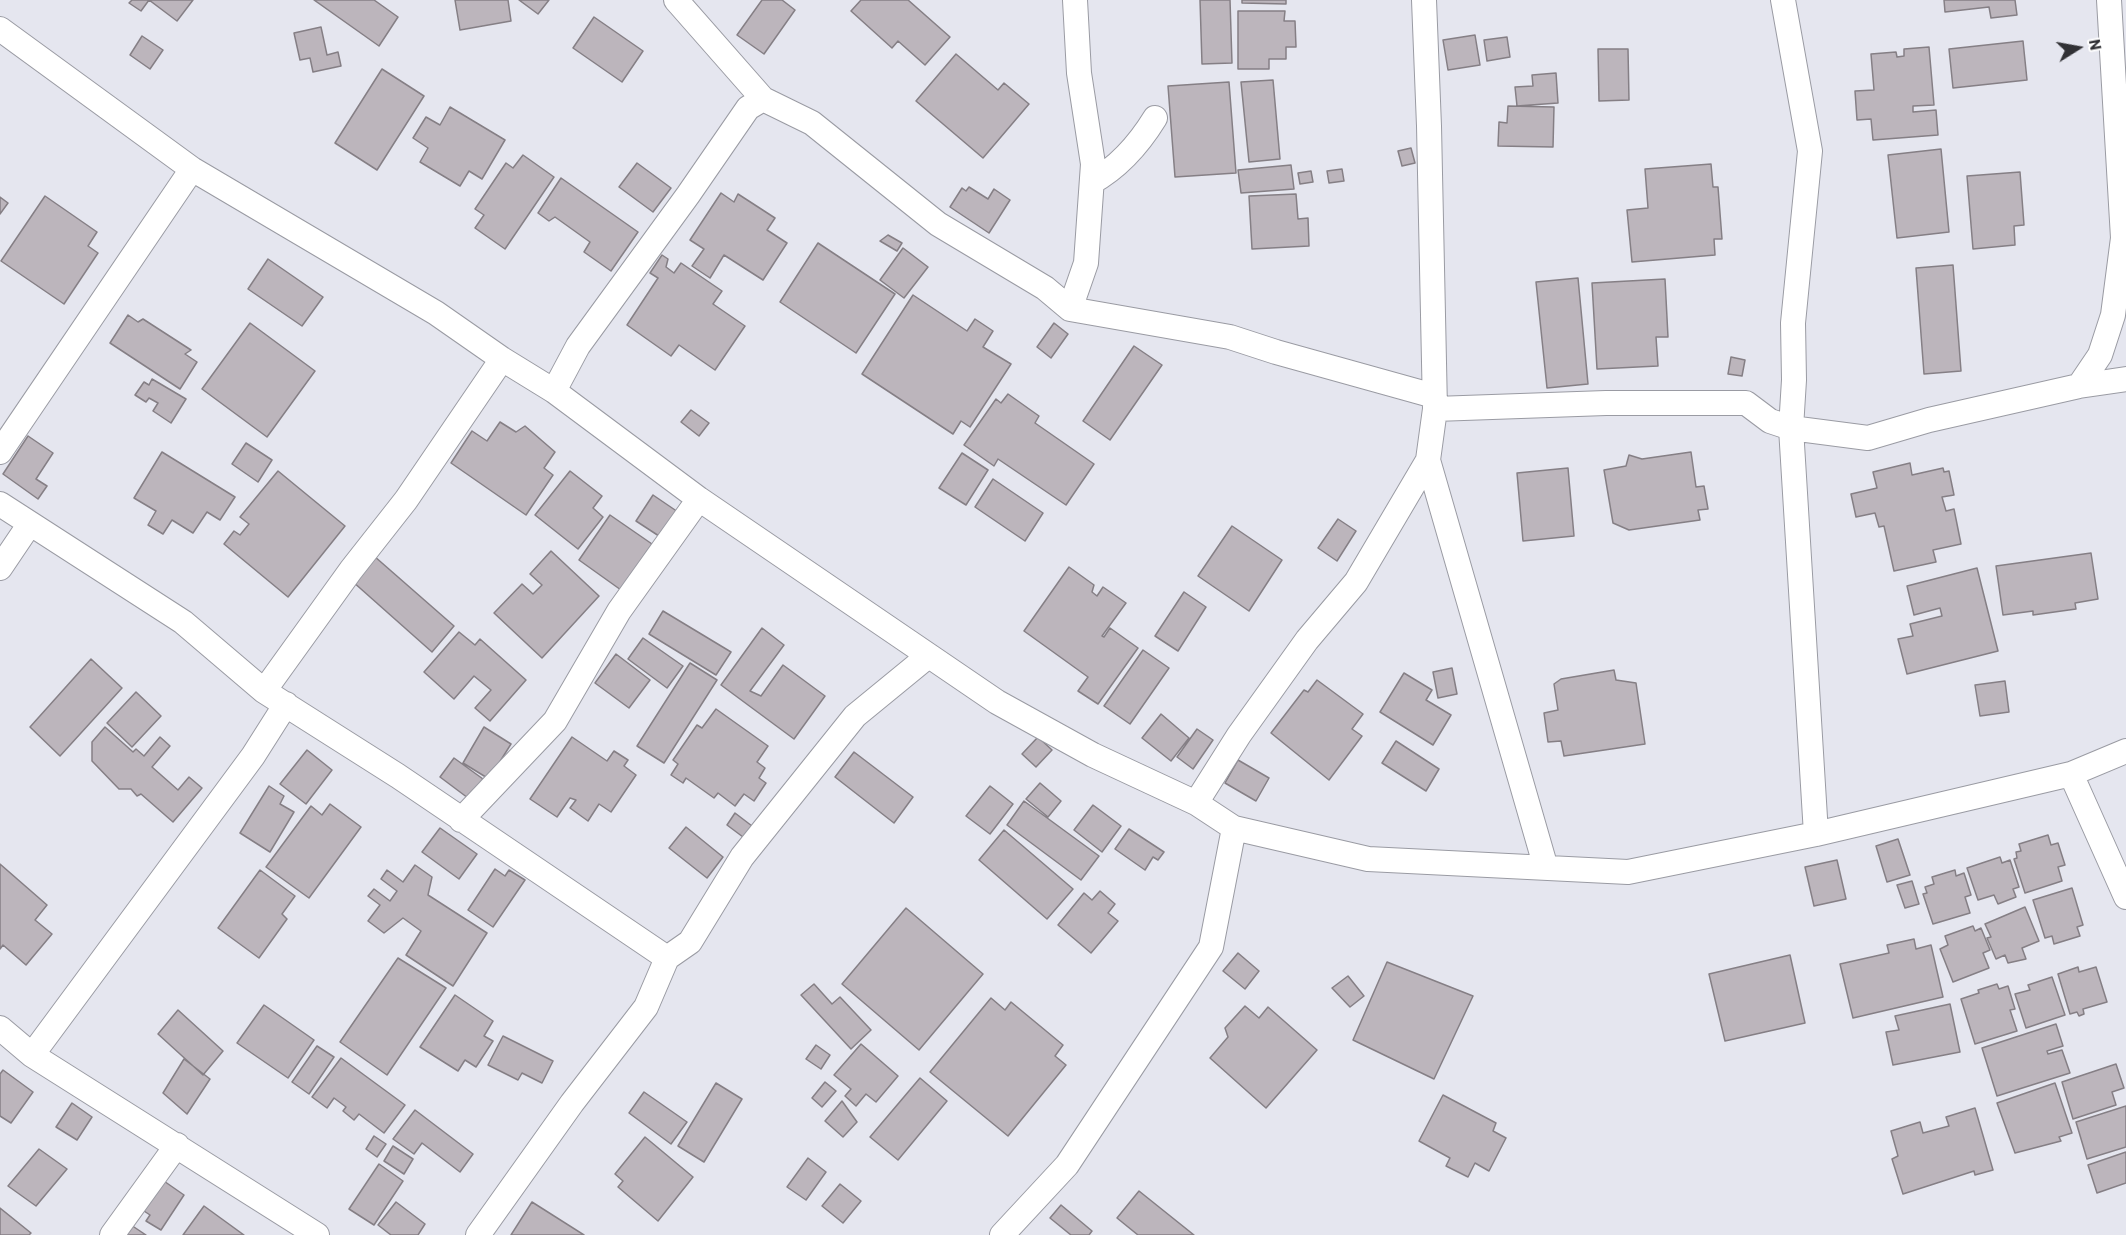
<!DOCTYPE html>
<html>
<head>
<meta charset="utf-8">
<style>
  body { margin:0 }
  #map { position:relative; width:2126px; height:1235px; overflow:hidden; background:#e5e6ef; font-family:Barlow,sans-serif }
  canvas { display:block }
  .north { position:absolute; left:2048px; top:18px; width:60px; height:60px; -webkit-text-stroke:4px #fff; paint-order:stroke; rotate:79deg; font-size:16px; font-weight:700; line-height:24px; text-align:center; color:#313135 }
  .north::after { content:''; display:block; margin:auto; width:21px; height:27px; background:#313135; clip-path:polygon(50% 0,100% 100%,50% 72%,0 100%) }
</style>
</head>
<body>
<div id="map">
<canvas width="2126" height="1235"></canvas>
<div class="north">N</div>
</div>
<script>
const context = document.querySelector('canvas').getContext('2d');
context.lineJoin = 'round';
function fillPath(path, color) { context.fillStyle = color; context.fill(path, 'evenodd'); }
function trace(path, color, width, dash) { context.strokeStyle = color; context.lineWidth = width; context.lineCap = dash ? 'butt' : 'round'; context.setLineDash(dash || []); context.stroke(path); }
const building = new Path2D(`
  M132 0H149L141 11 129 3Z
  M149 0H193L177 21Z
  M314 0H374L398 17 379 46Z
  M455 0H508L511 21 460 30Z
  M519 0H549L538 14Z
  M762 0H782L795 10 764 54 737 35Z
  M861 0H908L950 37 925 65 898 41 892 48 851 11Z
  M1200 0H1230L1232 63 1202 64Z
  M1242 0H1286V4L1242 3Z
  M1944 0H2015L2017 15 1991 18 1989 7 1945 12Z
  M1238 11H1285L1284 21H1295L1296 47H1286V59H1269V69H1238Z
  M594 17 643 51 622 82 573 48Z
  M321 27 327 55 338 52 341 66 313 72 310 58 300 60 294 33Z
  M1475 35 1480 65 1448 70 1443 40Z
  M142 36 163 50 150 69 130 55Z
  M1507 37 1510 57 1487 61 1484 40Z
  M2023 41 2027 80 1953 88 1949 49Z
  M1929 47 1934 105 1913 106V112L1936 110 1938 135 1873 140 1871 119 1857 120 1855 91 1874 90 1871 54 1896 52 1897 57 1904 56V49Z
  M1598 49H1628L1629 100 1599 101Z
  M956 54 998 90 1004 83 1029 104 983 158 916 101Z
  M382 69 424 96 377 170 335 143Z
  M1556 73 1558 103 1517 106 1515 87 1533 86 1532 75Z
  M1273 80 1280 159 1249 162 1241 82Z
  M1229 82 1236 173 1175 177 1168 86Z
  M1508 106 1554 107 1553 147 1498 146 1499 122 1507 123Z
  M450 107 505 140 482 179 469 171 460 186 420 162 428 148 413 138 426 117 440 125Z
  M1411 148 1415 163 1402 166 1398 151Z
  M1941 149 1949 232 1897 238 1888 155Z
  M523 155 554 177 505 249 475 228 484 215 475 209 506 163 513 168Z
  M637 163 671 188 653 212 619 187Z
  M1711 164 1713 187H1718L1722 239H1714L1715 255 1632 262 1627 210 1648 208 1645 169Z
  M1291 165 1294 189 1241 193 1238 170Z
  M1342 169 1344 181 1329 183 1327 171Z
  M1311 171 1313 182 1300 184 1298 173Z
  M2020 172 2024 225 2014 226 2015 245 1973 249 1967 176Z
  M561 178 638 232 611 271 584 252 590 242 555 217 549 221 538 213Z
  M969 187 988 199 994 189 1010 200 989 233 950 207 962 188 966 191Z
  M721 193 734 202 738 194 775 218 767 230 787 243 763 280 724 255 710 278 692 266 704 249 690 240Z
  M1296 194 1298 219 1308 218 1309 246 1252 249 1249 196Z
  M45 196 97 232 88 246 98 253 64 304 1 261Z
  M0 197 8 203 0 214Z
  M888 235 902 243 897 251 880 241Z
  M818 243 895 294 856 353 780 302Z
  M903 248 928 267 904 298 880 280Z
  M662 255 668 259 666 267 674 273 681 263 722 291 713 304 745 326 715 370 679 345 671 356 627 325 658 278 650 273Z
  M268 259 323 297 302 326 248 289Z
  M1953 265 1961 371 1924 374 1916 268Z
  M1578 278 1588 384 1547 388 1536 282Z
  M1665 279 1668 337H1656L1658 366 1597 369 1592 283Z
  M913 295 967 331 975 319 993 331 983 347 1011 364 970 427 961 421 953 434 862 374Z
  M128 315 138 322 143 319 191 350 185 354 197 362 180 389 110 343Z
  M250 323 315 371 267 437 202 389Z
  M1054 323 1068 334 1051 358 1037 347Z
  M1134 346 1162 365 1110 440 1083 421Z
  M1731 357 1745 360 1742 376 1728 374Z
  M152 379 186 399 171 423 153 411 158 403 149 398 146 402 135 395 144 382 149 385Z
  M1008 394 1039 416 1035 423 1094 464 1066 505 998 459 994 466 964 445 996 399 1001 403Z
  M691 410 709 423 699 436 681 422Z
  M500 422 516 432 525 426 555 452 544 468 553 475 526 515 451 463 472 431 487 441Z
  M28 436 53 453 36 479 47 486 38 499 3 474Z
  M246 443 272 460 258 482 232 464Z
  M162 452 235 497 220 520 207 512 193 533 172 520 163 534 148 525 156 511 134 498Z
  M1691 452 1696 487 1704 486 1708 509 1698 510 1700 520 1629 530 1613 523 1604 470 1626 466 1629 455 1642 459Z
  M962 453 988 470 966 505 939 488Z
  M1910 463 1912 475 1943 468 1944 472 1949 471 1954 495 1942 497 1946 511 1954 509 1961 544 1933 550 1936 562 1894 571 1884 526 1879 527 1875 513 1856 517 1851 494 1877 488 1873 472Z
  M1568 468 1574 536 1523 541 1517 473Z
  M278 471 345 526 288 597 224 544 234 531 240 535 249 524 240 517Z
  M570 471 602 496 593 508 603 517 578 549 535 515Z
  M993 479 1043 513 1025 541 975 507Z
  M653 495 678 512 662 538 636 521Z
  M610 515 652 544 621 590 579 560Z
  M1338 519 1356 531 1337 561 1318 548Z
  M1232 526 1282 560 1249 611 1198 576Z
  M551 551 599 596 542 658 494 613 522 584 533 594 542 585 530 574Z
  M2091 553 2098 599 2075 603 2076 609 2033 615V611L2003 615 1996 566Z
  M374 556 454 626 432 652 352 581Z
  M1069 567 1094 585 1092 592 1097 596 1103 587 1126 603 1102 636 1104 637 1110 628 1138 648 1098 704 1078 691 1088 677 1024 631Z
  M1977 568 1998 651 1907 674 1898 639 1913 636 1910 624 1942 616 1940 608 1914 615 1907 586Z
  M1184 592 1206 607 1178 651 1155 636Z
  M663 611 731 652 716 675 649 634Z
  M762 628 784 645 750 691 761 696 783 665 825 696 794 739 721 685Z
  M459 632 475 645 480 639 526 680 490 721 475 708 491 690 474 676 454 699 424 672Z
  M643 638 683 666 667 688 628 659Z
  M1143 650 1169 668 1130 724 1104 706Z
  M616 654 650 680 629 708 595 683Z
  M91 659 122 688 60 756 30 727Z
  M690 663 717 680 664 763 637 746Z
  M1452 668 1457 694 1438 698 1433 672Z
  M1614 670 1616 680 1636 683 1645 744 1564 756 1561 741 1548 742 1544 713 1558 710 1554 684 1561 679Z
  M1404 673 1432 690 1426 700 1451 715 1433 745 1380 712Z
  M1317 680 1363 714 1352 729 1362 736 1329 780 1271 733 1304 690 1308 692Z
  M2005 681 2009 712 1980 716 1975 685Z
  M136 692 161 716 132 747 107 723Z
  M716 709 768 746 757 762 765 768 759 778 766 783 754 801 744 794 735 806 718 793 714 798 686 778 683 783 671 775 678 764 673 760 697 725 702 728Z
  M1161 714 1189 738 1171 761 1142 738Z
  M105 727 133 752 136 749 144 756 160 737 170 746 152 767 178 790 189 777 202 788 173 822 141 794 137 796 131 789H119L92 761V742Z
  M484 727 511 744 489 779 463 763Z
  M1197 729 1213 740 1193 769 1177 757Z
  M572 737 607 761 614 751 628 760 624 766 636 775 611 812 599 804 588 821 570 808 576 800 570 798 557 817 530 799Z
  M1038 737 1052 750 1036 767 1022 754Z
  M1396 741 1439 769 1426 791 1382 763Z
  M307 750 332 770 306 804 280 784Z
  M854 752 913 797 894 823 835 777Z
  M454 758 483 779 468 798 440 777Z
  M1238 760 1269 778 1256 801 1225 783Z
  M1040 783 1061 801 1048 817 1026 799Z
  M269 786 284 796 280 804 294 812 270 852 240 833Z
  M990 786 1013 804 990 834 966 816Z
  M1024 801 1099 856 1081 880 1007 825Z
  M330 804 361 827 309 898 266 867 311 806 322 815Z
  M1093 805 1121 826 1102 852 1074 830Z
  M735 813 752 826 743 837 727 825Z
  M686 827 723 857 707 878 669 848Z
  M440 828 477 854 459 879 422 852Z
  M1129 829 1164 852 1158 860 1153 857 1145 870 1115 849Z
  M1004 830 1073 889 1047 919 979 860Z
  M2048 835 2051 845 2058 843 2065 865 2058 867 2062 881 2025 893 2014 859 2017 858 2016 852 2021 851 2019 844Z
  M1898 839 1910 875 1887 882 1876 846Z
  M2000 857 2002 863 2010 860 2019 887 2013 889 2016 897 1998 904 1994 895 1978 900 1967 868Z
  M1837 860 1846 899 1814 906 1805 867Z
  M0 864 47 905 35 920 52 934 26 965 3 945 0 949Z
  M415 865 432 877 428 895 487 933 453 986 406 955 421 931 403 918 384 933 368 921 380 905 368 896 374 889 390 901 397 891 381 879 387 870 403 882Z
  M495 869 505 876 509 870 525 880 493 927 468 910Z
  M260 870 295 896 282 914 287 919 259 958 218 928Z
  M1955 870 1956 876 1964 873 1971 895 1965 897 1970 913 1933 924 1923 894 1927 893 1925 887 1934 884 1932 877Z
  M1912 881 1919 904 1905 908 1897 885Z
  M2072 888 2083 925 2077 927 2080 936 2054 944 2052 936 2045 938 2033 900Z
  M1100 891 1115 904 1108 913 1118 921 1091 953 1058 925 1084 893 1092 900Z
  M2025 907 2039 941 2022 948 2026 959 2008 963 2005 955 1996 959 1987 938 1991 937 1985 924Z
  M906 908 983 974 919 1050 842 984Z
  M1973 926 1975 931 1981 928 1990 950 1983 953 1989 968 1953 982 1940 949 1948 945 1945 936Z
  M1914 939 1916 949 1931 945 1943 997 1853 1018 1840 964 1889 953 1887 945Z
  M1238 953 1259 971 1245 989 1223 971Z
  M1790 955 1805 1023 1725 1041 1709 974Z
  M398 958 446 988 387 1075 340 1042Z
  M1387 962 1473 996 1434 1079 1353 1040Z
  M2078 967 2079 972 2096 967 2107 1002 2083 1009 2084 1014 2079 1016 2077 1012 2070 1014 2058 974Z
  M1348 976 1364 996 1350 1007 1332 988Z
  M2052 977 2065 1015 2026 1028 2015 994 2030 990 2028 985Z
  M814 984 832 1004 840 997 871 1030 851 1049 801 995Z
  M1997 984 1999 989 2008 986 2015 1009 2010 1010 2017 1031 1975 1044 1961 999 1979 993 1978 990Z
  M455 995 493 1021 484 1036 493 1041 476 1067 465 1060 458 1071 420 1047Z
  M991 998 1005 1010 1011 1002 1063 1045 1055 1056 1066 1065 1008 1136 930 1072Z
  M1950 1004 1960 1052 1893 1065 1886 1032 1899 1030 1895 1016Z
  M264 1005 314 1040 288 1078 237 1043Z
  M1245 1006 1259 1018 1268 1007 1317 1050 1266 1108 1210 1058 1228 1037 1225 1028Z
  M178 1010 223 1051 203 1075 158 1034Z
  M2056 1024 2063 1046 2047 1051 2048 1054 2062 1050 2070 1073 1997 1096 1982 1048Z
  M503 1036 553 1061 542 1083 522 1073 518 1080 488 1065Z
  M861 1044 898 1076 876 1102 866 1094 856 1106 845 1096 851 1089 834 1075Z
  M816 1045 830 1055 821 1069 806 1059Z
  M317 1046 334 1057 309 1094 292 1082Z
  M341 1058 405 1105 384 1133 359 1114 354 1120 343 1111 346 1107 334 1098 327 1108 312 1097Z
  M184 1059 210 1079 187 1114 163 1093Z
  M2116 1064 2124 1088 2112 1092 2116 1105 2073 1119 2062 1082Z
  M3 1070 33 1092 11 1123 0 1116V1074Z
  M920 1078 947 1101 898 1160 870 1137Z
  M825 1082 836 1091 822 1107 812 1098Z
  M716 1083 742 1099 704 1162 678 1146Z
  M2055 1083 2072 1133 2059 1137 2061 1141 2015 1153 1997 1103Z
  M644 1092 687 1122 671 1144 629 1113Z
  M1443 1095 1496 1123 1493 1131 1506 1138 1489 1171 1475 1163 1468 1177 1446 1166 1450 1158 1419 1141Z
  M842 1101 857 1122 843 1137 825 1121Z
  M72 1103 92 1117 77 1140 56 1127Z
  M2126 1106V1147L2087 1159 2076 1122Z
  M1975 1108 1993 1170 1975 1175 1974 1171 1903 1194 1892 1159 1898 1156 1891 1131 1920 1122 1923 1133 1949 1126 1946 1117Z
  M415 1110 473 1154 460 1172 422 1143 414 1154 393 1139Z
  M374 1136 386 1144 377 1157 366 1149Z
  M645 1137 693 1177 658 1221 618 1187 623 1181 615 1174Z
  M393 1146 413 1159 404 1174 384 1161Z
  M39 1149 67 1169 36 1206 8 1186Z
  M2126 1152V1183L2097 1193 2088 1165Z
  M808 1158 826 1172 806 1200 787 1187Z
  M379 1164 403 1181 374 1225 349 1209Z
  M161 1179 184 1195 161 1230 146 1221 150 1215 141 1209Z
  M840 1184 861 1201 843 1223 822 1206Z
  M1139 1191 1194 1235H1138L1117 1218Z
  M396 1202 425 1224 418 1235H391L378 1225Z
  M532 1202 584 1235H511Z
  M1061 1205 1092 1231 1089 1235H1071L1050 1218Z
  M204 1206 244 1235H183Z
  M0 1208 31 1233 29 1235H0Z
  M131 1225 146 1235H125Z`);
fillPath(building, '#bcb5bc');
trace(building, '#857f85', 1.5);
const minor = new Path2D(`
  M676 0 763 99
  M1424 0 1429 126 1435 409 1428 460 1546 868
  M1783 0 1810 151 1793 323 1794 380 1791 428 1816 834
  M0 29 192 169 436 313 502 359 554 391 699 499 997 702 1093 755 1196 803 1234 828 1368 859 1628 872 1816 834 2071 774 2126 751
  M1092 182C1119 167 1139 144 1155 118
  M1070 309 1086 263 1093 164 1079 73 1075 0
  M2079 386 2100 355 2113 315 2123 238 2109 0
  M554 391 578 346 688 195 748 108 763 99 812 123 938 224 1045 288 1070 309 1230 337 1276 352 1434 396
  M1435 409 1606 403H1746L1770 421 1791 428 1868 438 1929 420 2079 386 2126 379
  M0 452 192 169
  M0 504 183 622 264 691 398 776 667 958
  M0 568 29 525
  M264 691 351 570 406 500 502 359
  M2071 774 2126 897
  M1196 803 1239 735 1307 640 1356 582 1428 460
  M461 820 555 721 619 611 699 499
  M0 1028 32 1055 317 1235
  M32 1055 253 756 286 704
  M112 1235 177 1145
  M478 1235 572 1103 646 1007 667 958 690 942 742 857 855 716 927 657
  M1002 1235 1067 1165 1211 947 1234 828`);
trace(minor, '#9a9ba3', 26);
trace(minor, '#fff', 24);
</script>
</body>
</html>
